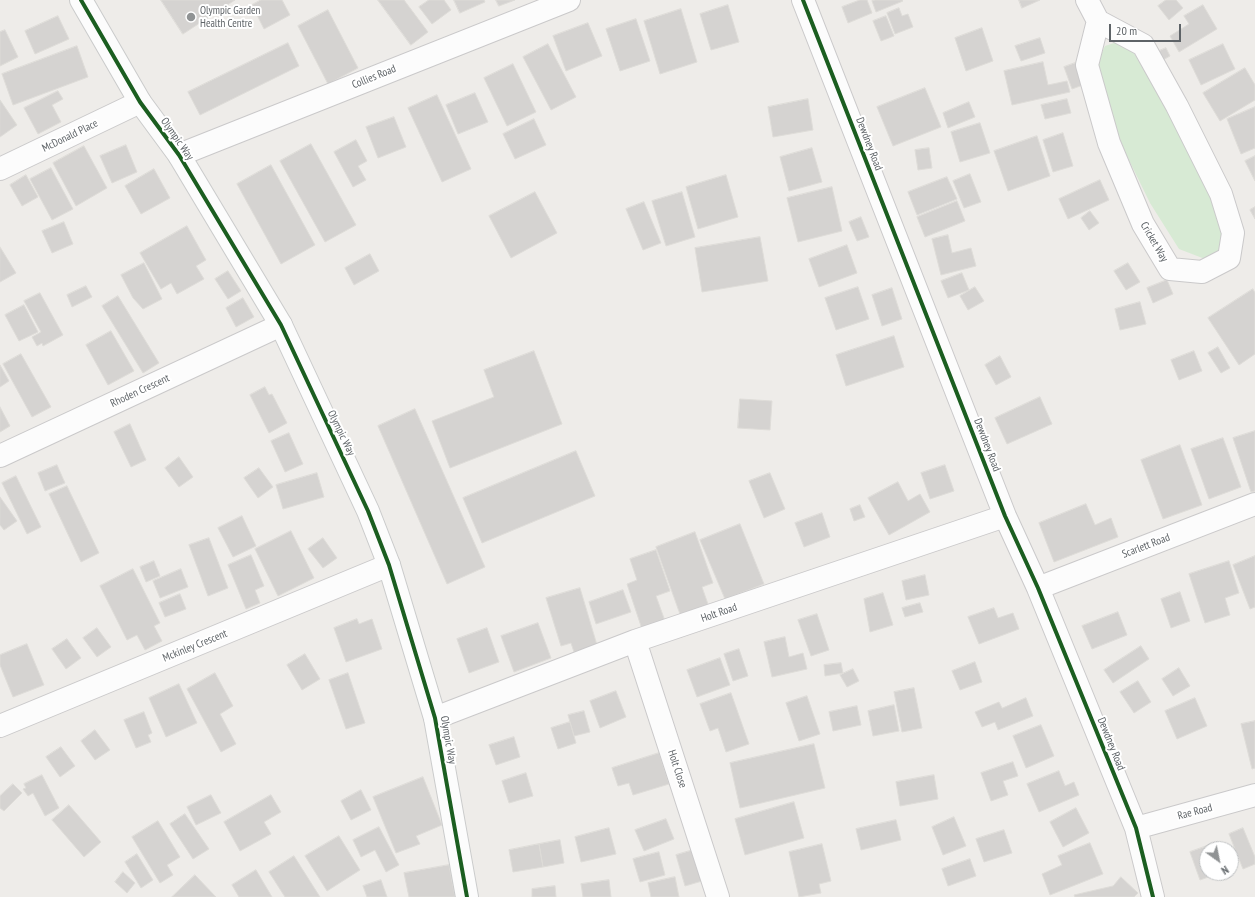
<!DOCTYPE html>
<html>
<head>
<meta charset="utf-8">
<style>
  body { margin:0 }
  #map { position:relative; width:1255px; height:897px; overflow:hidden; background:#eeece9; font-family:"PT Sans Narrow",sans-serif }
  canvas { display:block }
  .north { position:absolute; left:1199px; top:841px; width:40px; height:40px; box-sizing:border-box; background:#fff; border:1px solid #bfc1c2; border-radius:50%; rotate:147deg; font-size:11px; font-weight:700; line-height:16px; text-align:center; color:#5e6367 }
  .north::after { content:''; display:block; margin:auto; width:14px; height:18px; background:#909394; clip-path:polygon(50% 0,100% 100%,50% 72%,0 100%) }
  .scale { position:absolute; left:1109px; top:24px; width:72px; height:18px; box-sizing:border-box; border:2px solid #5e6367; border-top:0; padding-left:5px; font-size:12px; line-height:14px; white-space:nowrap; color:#5e6367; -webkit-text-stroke:3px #fff; paint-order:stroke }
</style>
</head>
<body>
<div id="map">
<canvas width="1255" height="897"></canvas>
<div class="north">N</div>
<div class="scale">20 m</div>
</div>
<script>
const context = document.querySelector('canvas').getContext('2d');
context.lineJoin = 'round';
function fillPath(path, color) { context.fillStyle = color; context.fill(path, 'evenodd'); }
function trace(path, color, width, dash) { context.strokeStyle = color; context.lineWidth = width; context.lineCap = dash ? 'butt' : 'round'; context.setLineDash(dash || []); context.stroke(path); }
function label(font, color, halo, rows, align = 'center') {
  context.font = font + ' "PT Sans Narrow",sans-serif'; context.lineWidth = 4; context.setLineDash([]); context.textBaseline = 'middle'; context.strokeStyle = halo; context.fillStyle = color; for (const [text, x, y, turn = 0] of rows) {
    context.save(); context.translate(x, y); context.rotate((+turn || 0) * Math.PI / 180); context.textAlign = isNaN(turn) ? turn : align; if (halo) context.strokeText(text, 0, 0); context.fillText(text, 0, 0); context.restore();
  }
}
fillPath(new Path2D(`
  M1117 42C1120 43 1126 44 1128 46 1140 55 1219 207 1222 224 1224 235 1222 243 1218 253L1205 259 1179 249 1150 203 1125 152 1105 99 1098 61 1105 46Z`), '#d7ead4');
const building = new Path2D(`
  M161 0H235L183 34Z
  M261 0H282L290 15 264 29 252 5Z
  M378 0H404L428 32 411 45Z
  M429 0H444L451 10 432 24 419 7Z
  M454 0H484L485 2 460 13Z
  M496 0H515L499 6Z
  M860 0H867L872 13 848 23 842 7Z
  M875 0H902L903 1 876 12 872 1Z
  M1019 0H1040L1022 8Z
  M1166 0H1176L1183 8 1169 20 1158 6Z
  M728 5 739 42 711 50 700 14Z
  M1203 5 1217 29 1179 52 1170 36 1189 24 1184 16Z
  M899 8 902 16 908 14 913 27 895 34 887 13Z
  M681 9 697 62 660 74 644 21Z
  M328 10 358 68 328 84 298 26Z
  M58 16 69 39 35 54 25 31Z
  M886 16 894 36 881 41 873 21Z
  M636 19 650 61 620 71 606 29Z
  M588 23 602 56 566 71 553 36Z
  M982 28 993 61 966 71 955 38Z
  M5 30 18 57 0 66V32Z
  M1040 38 1045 53 1021 61 1015 46Z
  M288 43 299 66 200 115 188 92Z
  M548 44 576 97 551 110 523 57Z
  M1223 44 1235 69 1201 85 1189 60Z
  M77 46 88 77 13 105 2 74Z
  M1166 48 1170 56 1163 60 1159 51Z
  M1043 62 1048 85 1067 81 1070 92 1012 105 1004 71Z
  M1075 63 1083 85 1072 89 1064 67Z
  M513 64 536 112 507 126 484 78Z
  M1245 68 1255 85V100L1220 121 1203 93Z
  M925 88 941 127 893 146 877 107Z
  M58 91 63 99 52 105 61 122 38 134 24 108Z
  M475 93 488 122 458 134 446 105Z
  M437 95 471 169 442 182 408 108Z
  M808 99 813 130 773 137 768 107Z
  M1067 99 1071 113 1045 119 1041 105Z
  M0 100 17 125 0 137Z
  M969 102 975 117 948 128 943 113Z
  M1255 107V148L1241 154 1227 119Z
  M394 117 406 147 378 158 366 127Z
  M534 119 546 145 515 159 503 134Z
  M980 123 990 153 960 162 951 132Z
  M1063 133 1073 166 1053 172 1043 140Z
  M1037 136 1050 176 1008 191 994 151Z
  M356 140 367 161 358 166 366 180 353 187 334 152Z
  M311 144 356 225 325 242 280 161Z
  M126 145 137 172 112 183 100 156Z
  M84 146 107 188 76 206 53 163Z
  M812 148 822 182 789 191 780 157Z
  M929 148 932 168 918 170 915 150Z
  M1255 156V181L1245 161Z
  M271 165 315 245 281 264 237 184Z
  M51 168 73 209 52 220 30 179Z
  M154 169 170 198 141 214 125 186Z
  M970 174 981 202 964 208 953 181Z
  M26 175 38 197 22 206 10 185Z
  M726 175 738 217 698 229 686 187Z
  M947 177 957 199 917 215 908 192Z
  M1100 180 1109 200 1068 219 1059 199Z
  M832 187 842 231 798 242 787 198Z
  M535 192 557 233 511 258 489 216Z
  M682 192 695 237 666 246 652 201Z
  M957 201 965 221 925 237 917 217Z
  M644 202 661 243 643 250 626 209Z
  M1255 207V219L1250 210Z
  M1090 211 1099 223 1089 230 1081 218Z
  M861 217 869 237 857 241 849 222Z
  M64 222 73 244 52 253 42 231Z
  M187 226 206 260 196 266 204 279 177 294 171 283 161 289 140 253Z
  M948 235 952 253 971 248 976 266 941 275 932 239Z
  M760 237 768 281 702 292 695 248Z
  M847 245 857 273 819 287 809 259Z
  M0 247 16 273 0 282Z
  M370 254 379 271 354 285 345 268Z
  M144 263 162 299 143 309 133 298 121 275Z
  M1128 263 1140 282 1126 290 1114 271Z
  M228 271 241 291 228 299 215 279Z
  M962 273 969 290 948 298 941 281Z
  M1167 280 1173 294 1153 303 1147 288Z
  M86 286 92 297 72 307 67 295Z
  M858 287 869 319 836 330 825 298Z
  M975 287 984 301 968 310 960 296Z
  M892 288 902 319 882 326 872 295Z
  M1253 289 1255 293V354L1239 365 1208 318Z
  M40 293 63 335 43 346 42 343 37 346 32 337 41 332 24 301Z
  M118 296 159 363 143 373 102 306Z
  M243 298 254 317 236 327 226 308Z
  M1140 302 1146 324 1120 330 1115 309Z
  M24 305 38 332 19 341 5 315Z
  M111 331 134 371 108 385 86 345Z
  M894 336 904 367 846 386 836 355Z
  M1218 347 1230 368 1221 373 1208 353Z
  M534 351 562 424 450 468 432 421 494 397 484 370Z
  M1194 351 1202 371 1179 380 1171 360Z
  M21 354 51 407 32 417 3 364Z
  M1000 356 1011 377 996 385 985 365Z
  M0 365 9 381 0 387Z
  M265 387 269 395 272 394 287 423 269 433 250 395Z
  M1040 397 1052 424 1007 444 995 418Z
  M740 399 772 401 770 430 738 428Z
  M0 407 10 426 0 432Z
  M415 409 485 567 447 584 378 426Z
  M130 424 146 460 131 467 114 432Z
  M1255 431V491L1251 492 1233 438Z
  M289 433 303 464 285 472 271 441Z
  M1223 438 1241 487 1209 499 1191 449Z
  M1180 445 1202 505 1163 519 1141 460Z
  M576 451 595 496 482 543 463 498Z
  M179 457 193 477 179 487 165 468Z
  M57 465 65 483 45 491 38 473Z
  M945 465 954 491 930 499 921 473Z
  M259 468 273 487 258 498 244 478Z
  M317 473 324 497 283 509 276 485Z
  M770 473 785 509 764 518 749 481Z
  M16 476 41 527 27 534 2 483Z
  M898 482 908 501 920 494 930 512 889 535 868 498Z
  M67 486 99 553 81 562 49 494Z
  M0 497 17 521 4 530 0 525Z
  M1086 504 1095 525 1111 518 1118 537 1054 562 1039 523Z
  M860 505 865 517 854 521 850 509Z
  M822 513 830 537 804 547 795 523Z
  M242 516 256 546 233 557 218 528Z
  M740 524 764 584 725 599 700 540Z
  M291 531 314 578 278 596 255 549Z
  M695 532 713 583 702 587 709 607 681 617 656 547Z
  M209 538 228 588 208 596 189 545Z
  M323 538 337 558 323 568 308 549Z
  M656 550 670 591 656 596 665 621 642 629 627 584 637 580 630 559Z
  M251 555 264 586 255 590 260 603 246 609 228 565Z
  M1255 556V607L1250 609 1233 565Z
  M154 561 160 576 146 582 140 567Z
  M1229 561 1239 593 1225 598 1230 615 1205 623 1189 574Z
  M133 569 160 623 154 626 162 641 145 650 137 635 127 640 100 586Z
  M181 569 188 587 160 598 153 581Z
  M925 575 929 595 906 600 902 581Z
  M580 588 597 645 574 652 571 643 561 646 546 598Z
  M623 590 631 612 596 624 589 602Z
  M1180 592 1190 621 1171 628 1161 599Z
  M883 593 893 625 870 632 864 599Z
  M180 594 186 609 165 617 159 603Z
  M920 603 923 612 905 617 902 608Z
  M994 608 998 618 1013 613 1019 629 979 644 968 617Z
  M1118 612 1127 635 1092 649 1082 626Z
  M817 614 829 650 811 656 798 620Z
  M357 619 359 624 372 619 382 649 346 662 334 628Z
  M538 623 551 658 514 672 501 636Z
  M97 628 111 647 97 657 83 638Z
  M487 628 499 662 469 673 457 639Z
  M785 637 789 657 803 653 807 669 772 677 764 642Z
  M67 639 81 658 66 669 52 649Z
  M27 644 44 685 13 697 0 665V655Z
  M1141 646 1149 659 1113 683 1104 670Z
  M739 649 748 676 733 681 724 654Z
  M305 654 320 679 302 690 287 665Z
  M720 658 730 685 697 697 687 670Z
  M975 662 982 682 960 690 952 671Z
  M841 663 843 673 825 676 824 665Z
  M1179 668 1190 686 1173 696 1162 679Z
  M853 669 859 681 847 687 840 675Z
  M215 673 233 706 220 714 236 744 221 752 187 689Z
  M348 673 365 723 346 729 329 680Z
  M1138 681 1151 702 1134 713 1120 692Z
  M179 684 197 723 166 737 149 698Z
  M914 688 922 728 902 732 894 692Z
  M616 691 626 717 600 728 590 701Z
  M731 693 749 744 726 752 718 728 710 731 700 704Z
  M807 696 820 734 799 741 786 703Z
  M1026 698 1033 716 998 730 995 722 982 727 975 712 999 702 1002 708Z
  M1195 698 1207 726 1177 739 1165 711Z
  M894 705 899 731 873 736 868 711Z
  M857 706 861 725 833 731 829 712Z
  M584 711 590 732 574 736 568 715Z
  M144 712 152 733 148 735 151 742 136 748 124 720Z
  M1255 721V768L1252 769 1241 724Z
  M570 722 576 743 558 749 551 728Z
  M1041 725 1054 756 1026 768 1013 736Z
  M95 730 110 750 95 760 81 741Z
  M514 737 520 757 496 765 489 745Z
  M814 744 825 788 740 808 730 763Z
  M61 747 75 766 60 777 46 757Z
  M659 753 669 784 633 795 629 783 618 786 612 768Z
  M1013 762 1018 776 1003 781 1008 795 991 801 981 773Z
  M1059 771 1065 786 1074 782 1079 795 1039 812 1027 784Z
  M526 773 533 796 509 803 502 781Z
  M42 775 59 808 45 816 33 793 28 796 23 789 26 788 24 784Z
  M934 775 938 799 900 806 896 782Z
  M423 777 442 825 416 836 420 844 396 853 373 797Z
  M13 784 22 793 4 811 0 808V796Z
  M361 790 371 810 351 820 341 801Z
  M211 795 221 813 196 825 187 807Z
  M271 795 281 812 264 822 271 834 240 851 224 822Z
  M794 802 804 838 745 855 735 819Z
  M69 805 101 842 84 857 52 820Z
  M1076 808 1089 833 1063 847 1050 822Z
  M185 814 209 849 193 859 170 824Z
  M954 817 966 846 943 855 932 827Z
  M666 819 674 839 644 851 635 830Z
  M896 820 901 840 861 850 856 829Z
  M158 821 180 857 167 865 173 875 160 883 132 837Z
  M379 827 399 865 386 872 375 850 361 857 353 840Z
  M609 828 616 854 581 862 575 837Z
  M1243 828 1255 857V864L1243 869 1229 834Z
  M1004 830 1012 853 984 862 976 839Z
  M339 836 360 870 327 891 305 856Z
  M560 840 564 863 543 867 539 844Z
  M1218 842 1220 849H1207V873H1220L1200 880 1190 852Z
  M1090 843 1103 874 1050 895 1042 874 1062 865 1058 856Z
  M539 844 543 867 513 872 509 850Z
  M822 844 831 881 819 884 821 893 799 897 789 852Z
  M700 848 709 879 685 886 676 855Z
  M659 852 665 875 640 882 633 859Z
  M137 854 153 880 141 888 125 862Z
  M294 856 320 897H285L269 872Z
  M970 859 976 876 948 886 942 869Z
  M449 865 455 897H409L404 873Z
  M256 870 272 897H239L232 885Z
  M123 872 135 883 127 893 115 882Z
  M195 875 216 897H172Z
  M675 877 679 897H651L648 883Z
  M1121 877 1138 893 1134 897H1075L1074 895 1113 886Z
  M381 880 387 897H367L363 886Z
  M609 880 611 897H583L581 884Z
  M555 886 556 897H532V889Z`);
fillPath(building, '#d5d3d1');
trace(building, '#dedcd8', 1);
const street = new Path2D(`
  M803 0 1005 516 1038 588 1136 828 1153 897
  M1087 0 1098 21 1143 45 1177 106 1221 194 1233 233 1229 258 1202 272 1170 269 1143 224 1109 143 1087 65 1098 21
  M179 155 569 0
  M0 169 140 102
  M0 456 281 325
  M1038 588 1255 504
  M635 641 718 897
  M435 718 635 641 1005 516
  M0 726 389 565
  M1136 828 1255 795`);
const secondary = new Path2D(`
  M81 0 140 102 179 155 281 325 368 511 389 565 435 718 467 897`);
trace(street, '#cac9ca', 24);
trace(secondary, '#cacbcb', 24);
trace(street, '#fcfcfc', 22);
trace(secondary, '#fcfcfc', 22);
trace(new Path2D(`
  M81 0 140 102 179 155 281 325 368 511 389 565 435 718 467 897
  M803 0 1005 516 1038 588 1136 828 1153 897`), '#1b5e20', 4);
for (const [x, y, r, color] of [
  [191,17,5,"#909394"]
]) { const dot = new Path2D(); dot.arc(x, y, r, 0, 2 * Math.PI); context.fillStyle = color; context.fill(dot); trace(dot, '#fff', 1.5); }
label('11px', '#5e6367', '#fff', [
  ["Olympic Garden",200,11],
  ["Health Centre",200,24]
], 'left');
label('11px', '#5e6367', '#fff', [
  ["Collies Road",374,77,-22],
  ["McDonald Place",70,136,-26],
  ["Olympic Way",177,139,55],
  ["Dewdney Road",869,144,69],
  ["Cricket Way",1154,242,60],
  ["Rhoden Crescent",140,391,-25],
  ["Olympic Way",341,433,64],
  ["Dewdney Road",987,445,69],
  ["Scarlett Road",1146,546,-21],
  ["Holt Road",719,613,-19],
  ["Mckinley Crescent",195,646,-22],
  ["Olympic Way",448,740,80],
  ["Dewdney Road",1111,744,68],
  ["Holt Close",677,769,72],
  ["Rae Road",1195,812,-15]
]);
</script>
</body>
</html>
